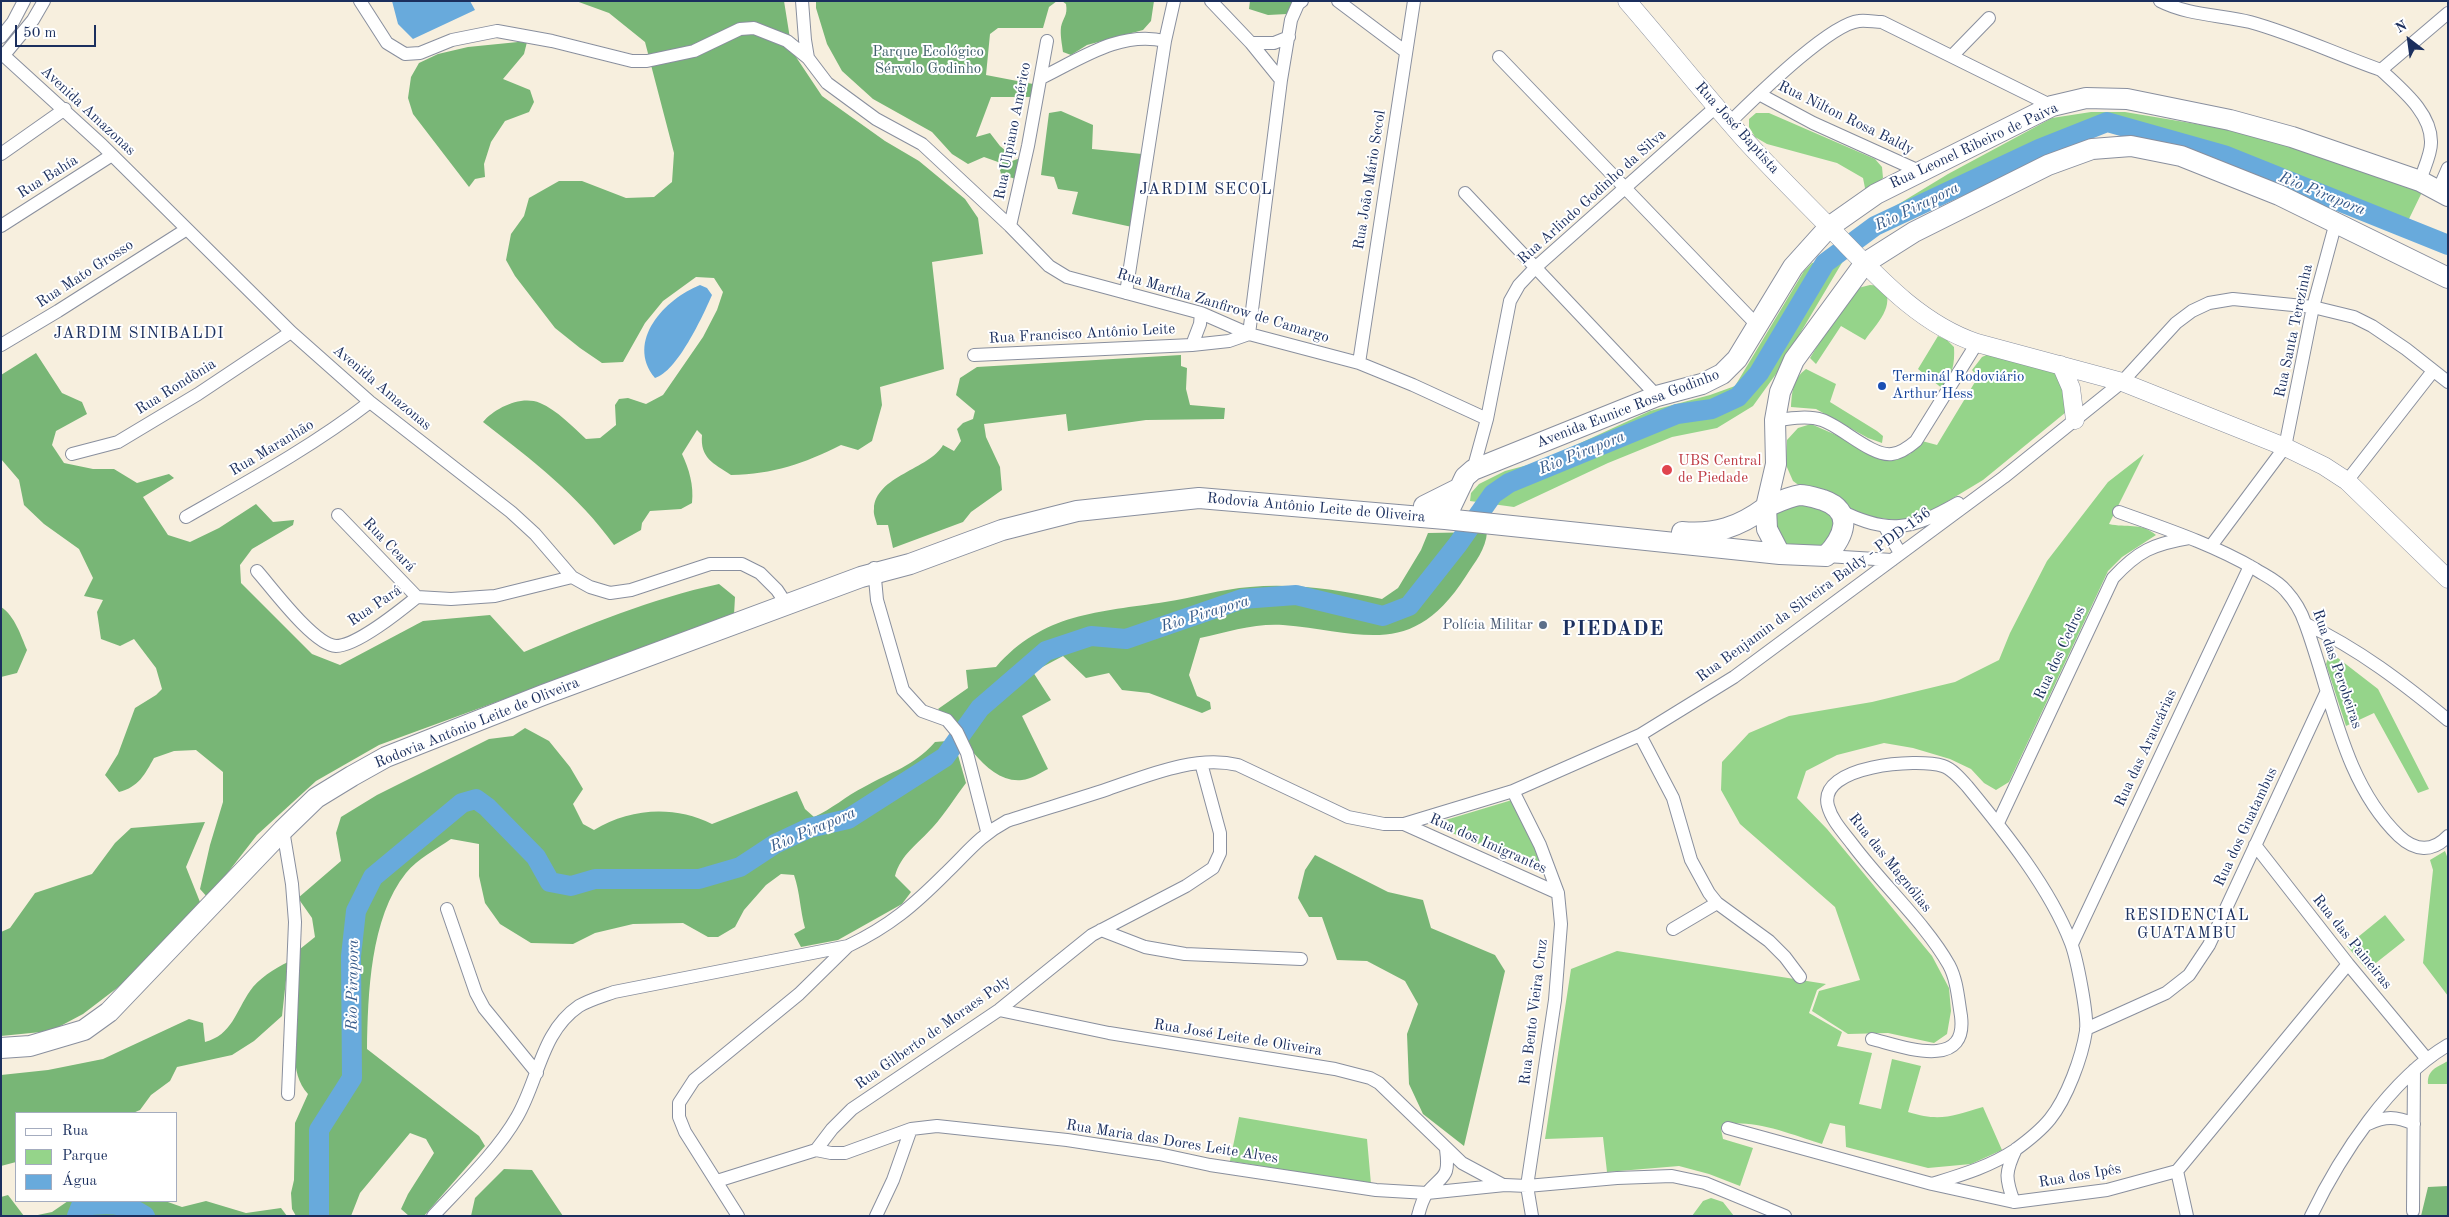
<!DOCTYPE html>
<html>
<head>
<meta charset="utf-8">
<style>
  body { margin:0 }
  #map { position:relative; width:2449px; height:1217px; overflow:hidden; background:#f7efde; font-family:"Old Standard TT",serif }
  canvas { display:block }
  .frame { position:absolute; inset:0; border:2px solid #1b2f5e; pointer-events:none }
  .legend { position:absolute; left:15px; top:1112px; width:162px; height:90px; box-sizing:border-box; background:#fff; border:1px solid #a4acbf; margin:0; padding:6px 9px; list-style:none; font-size:15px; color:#1b2f5e }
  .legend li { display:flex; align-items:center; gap:10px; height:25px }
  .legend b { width:25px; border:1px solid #a4acbf }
  .north { position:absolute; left:2384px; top:15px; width:50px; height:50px; -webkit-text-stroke:4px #fff; paint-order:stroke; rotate:330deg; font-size:14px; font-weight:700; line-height:20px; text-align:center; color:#1b2f5e }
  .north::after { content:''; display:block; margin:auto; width:18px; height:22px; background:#1b2f5e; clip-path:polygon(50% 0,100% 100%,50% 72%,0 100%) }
  .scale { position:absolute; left:15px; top:25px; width:81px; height:22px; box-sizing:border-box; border:2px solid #1b2f5e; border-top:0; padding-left:6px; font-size:15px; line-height:18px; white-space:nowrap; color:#1b2f5e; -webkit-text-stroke:4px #fff; paint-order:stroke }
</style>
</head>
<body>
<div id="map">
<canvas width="2449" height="1217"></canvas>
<div class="frame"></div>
<ul class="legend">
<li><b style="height:6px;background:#fff"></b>Rua</li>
<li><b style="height:14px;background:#95d48a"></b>Parque</li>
<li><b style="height:14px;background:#68aadc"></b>Água</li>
</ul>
<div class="north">N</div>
<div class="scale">50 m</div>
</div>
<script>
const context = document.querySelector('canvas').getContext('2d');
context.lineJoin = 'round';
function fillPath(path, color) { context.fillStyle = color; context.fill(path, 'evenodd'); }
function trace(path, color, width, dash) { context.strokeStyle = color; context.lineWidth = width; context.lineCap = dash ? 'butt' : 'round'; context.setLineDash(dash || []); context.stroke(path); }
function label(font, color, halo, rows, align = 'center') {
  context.font = font + ' "Old Standard TT",serif'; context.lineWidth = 4; context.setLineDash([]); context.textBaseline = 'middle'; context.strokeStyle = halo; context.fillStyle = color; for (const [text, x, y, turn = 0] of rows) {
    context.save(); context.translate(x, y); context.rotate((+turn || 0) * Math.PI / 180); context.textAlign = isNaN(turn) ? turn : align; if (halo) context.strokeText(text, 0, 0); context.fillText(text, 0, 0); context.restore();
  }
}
fillPath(new Path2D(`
  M2091 112H2125L2297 141 2424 188 2408 221 2265 166 2117 130 2086 134 2022 163 1868 239 1856 230 1948 174 2052 118Z
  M1756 113H1769L1875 159 1882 167 1883 178 1863 196 1865 188 1863 178 1837 163 1767 144 1755 137 1749 127V119Z
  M1846 256 1776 374 1753 406 1717 428 1672 437 1608 463 1514 507 1470 501 1471 493 1479 484 1505 471 1539 462 1650 411 1710 395 1735 386 1804 271 1812 263Z
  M1870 285 1883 286C1896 306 1877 323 1865 340L1841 326 1816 364 1810 358 1846 299 1854 289Z
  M1938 336 1947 340 1954 347C1955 365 1952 374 1943 389L1918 369Z
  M1995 351 2062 375 2071 408 1983 480 1935 509 1903 521 1863 516 1847 506 1804 489 1793 481 1786 465 1787 440 1798 428 1811 424 1893 460 1910 454 1922 441 1937 445 1978 377 1972 370 1982 357Z
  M1806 369 1836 384 1830 402 1877 431 1883 436 1882 443 1868 438 1816 409 1791 407C1792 391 1793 379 1806 369Z
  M2144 454 2109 524C2126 528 2141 522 2156 535L2122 557 2108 571 2009 782 1996 790 1984 783 1971 769 1950 759 1913 748 1884 743 1837 755 1806 771 1797 798 1827 829 1932 956 1949 988 1951 1011 1947 1034 1934 1043 1888 1033 1848 1034 1812 1011 1819 991 1860 980 1835 907 1740 824 1721 790 1722 762 1749 733 1789 716 1872 702 1955 682 1999 660 2010 633 2047 561 2108 482Z
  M1801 500 1836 516 1829 544C1813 549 1798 549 1781 543L1773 530 1775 513Z
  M2334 655 2378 689 2429 789 2418 793 2374 713 2346 726 2326 664 2328 658Z
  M1512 800 1542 862 1538 865 1514 859 1445 830 1439 822Z
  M2445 851 2448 859V996L2423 963 2433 870 2430 860Z
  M2385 915 2405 940 2367 970 2347 946Z
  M1617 951 1826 984 1817 990 1809 1013 1842 1032 1837 1046 1872 1053 1859 1104 1881 1109 1892 1059 1921 1066 1908 1112C1940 1122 1952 1116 1983 1107L2002 1150 1971 1164 1928 1168 1846 1147 1845 1126 1830 1123 1822 1144C1797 1137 1742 1113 1721 1129L1723 1139 1753 1148 1740 1186 1709 1174 1679 1166 1607 1172 1603 1137 1545 1139 1571 969Z
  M2448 1061V1084H2428C2427 1070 2437 1067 2448 1061Z
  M1239 1117 1367 1139 1371 1184 1230 1161Z
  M1711 1198 1723 1202 1734 1216H1692L1703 1201Z`), '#95d48a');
fillPath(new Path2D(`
  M576 1H784L792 51 822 96 885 141 919 161 965 199 978 218 983 254 932 262 944 369 880 387 882 405 872 441 858 450 841 445C803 464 774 474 731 475 713 463 700 458 702 435L697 430 682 454C689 469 694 485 692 503L681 509 650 511 642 523 641 530 614 545C579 496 531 459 483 422 495 408 521 395 540 403 557 410 573 427 586 439L600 438 616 425 615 405 619 399 628 398 646 404 663 395 703 337 717 310 723 292 714 278 696 277 663 301 645 323 623 362 602 363 580 348 555 328 515 276 506 260 511 234 524 216 529 198 559 181H582L626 198 654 197 672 182 674 153 645 42 609 13Z
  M816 1H1057L1049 7 1043 28H998L990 34 986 75 1033 84 1032 97H991L976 137 990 133 1000 146 1011 155 1012 161 1023 157 1018 180 1001 174 998 162 984 157 968 164 952 154 932 132 873 99 842 71 827 44 816 8Z
  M1062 1H1154L1151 21 1143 30 1087 45 1071 55 1063 52C1062 44 1060 35 1061 27 1063 17 1068 16 1066 4Z
  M1250 1H1294L1287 14 1268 15 1249 9Z
  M518 42H527L524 54 503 79 530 90 534 102 529 112 505 121 491 142 484 164 485 177 475 179 469 187 413 114 408 98 411 77 419 63 438 54 468 47Z
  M1061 111 1093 125 1092 149 1142 154 1132 227 1072 214 1078 192 1058 189 1054 177 1041 175 1049 113Z
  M36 353 62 393 82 402 87 414 56 431 52 445 64 463 93 469H114L137 483 169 474 174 478 143 497 168 535 190 542 219 528 256 504 273 522 294 520 293 525 252 549 240 565 241 583 312 654 340 665 423 621 490 615 524 652C588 625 650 599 719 584L735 597 734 615 379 745 316 781 257 835 208 898 200 889 210 845 223 802V772L196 750 174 751 154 758C145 774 139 787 119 792L105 775 118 754 135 708 156 695 162 689 156 668 134 639 120 646 101 639 97 612 103 600 84 596 93 578 79 549 44 524 24 505 19 480 1 459V375Z
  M1181 355V366L1187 368 1186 389 1190 405 1225 408 1224 419 1146 420 1068 431 1066 414 984 424 986 437 1000 467 1002 490 971 512 963 522 893 548 888 525H877C876 520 873 514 874 509 875 476 930 469 943 445L954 451 961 441 957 429 963 423 973 419 975 411 956 395 960 378 977 367Z
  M1487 532C1486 549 1475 562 1466 576 1412 660 1364 632 1283 625 1256 623 1227 632 1200 638L1189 675 1197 696 1210 702 1211 709 1202 713 1149 693 1122 690 1109 673 1086 678 1063 656 1033 672 1051 700 1022 716 1048 769C1040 773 1031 779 1022 780 985 784 961 731 938 709L968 688 966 670 996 667C1043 613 1099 612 1165 602 1193 598 1221 589 1250 587 1295 583 1338 590 1382 599L1398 588 1421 550 1428 533Z
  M1 607C15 616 21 636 27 650L17 673 1 677Z
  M525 728 549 741 570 767 583 789 573 804 583 824 594 830C630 808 674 805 712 824L797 791 805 809 814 817C832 809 846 796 864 787 892 771 913 767 935 742L947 741 956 748 966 783C955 797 945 814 933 827 918 844 901 854 895 876L911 892 902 904 838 940 801 947 794 934 805 928C800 910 800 892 794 875L781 874 766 885 744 910 735 927 718 937H708L683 923 633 924 595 933 573 944 531 943 500 924 485 903 479 876V844L451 839C437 849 417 859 406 873 370 918 368 994 367 1049L479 1136 485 1146 424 1216H409L401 1209 408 1194 434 1153 426 1139 410 1133 360 1193 351 1216H296L292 1209 291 1193 294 1180 295 1123 308 1094C288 1072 297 1039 298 1012 298 992 296 973 295 953L315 937 312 918 298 898 341 861 336 833 341 817 377 795 489 739 513 736Z
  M205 822 186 867 200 902 121 985 83 1014 51 1031 1 1036V932L10 928 35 893 92 874 115 843 131 828Z
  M1315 855 1388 892 1423 900 1431 928 1495 955 1505 971 1464 1146 1423 1114 1409 1084 1407 1034 1418 1004 1405 981 1367 961 1337 960 1322 917H1309L1298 898 1305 870Z
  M288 962 282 1016 254 1041 232 1055 177 1067 170 1081 151 1095 140 1110 133 1113H16V1162L1 1166V1075L48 1070 103 1059 189 1019 203 1023 205 1042C232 1035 236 1011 250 991 258 979 275 968 288 962Z
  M504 1169 532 1170 563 1216H471L475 1198Z
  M2448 1186V1216H2421L2428 1187Z
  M8 1195 24 1216H1V1197Z
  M68 1201H165L182 1207 206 1201 246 1213 281 1208 287 1216H33L52 1212Z`), '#78b676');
fillPath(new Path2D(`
  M392 1H470L475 10 413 39 398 24Z
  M700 285 707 288 712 295C703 316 677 372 655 378 625 341 665 299 700 285Z`), '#68aadc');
trace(new Path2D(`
  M77 1216 81 1206C106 1203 124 1202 145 1216
  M319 1216V1130L352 1078 351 956 356 911 373 877 462 803 476 799 487 807 536 857 550 882 571 886 595 879H699L740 867 775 844 809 828 848 819 945 757 980 708 1046 651 1091 636 1126 639 1242 599 1296 595 1383 616 1409 606 1458 544 1493 494 1509 483 1677 414 1712 409 1738 397 1759 373 1825 263 1875 226 2039 149 2107 122 2224 155 2448 245`), '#68aadc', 20);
const street = new Path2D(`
  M360 1 387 43 405 54 420 53 452 40 497 31 552 41 632 61H647L694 51 740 29 754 28 787 41 808 58
  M802 1 805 40 808 58 827 83 876 119 922 144 1010 226 1049 266 1067 277 1201 313 1249 334 1359 363 1413 385 1487 419
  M1211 1 1251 43 1281 80
  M1338 1 1406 52
  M2160 1C2187 15 2221 15 2250 22 2294 34 2338 55 2381 70
  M1 37 13 22 24 1
  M1251 43H1274L1289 37
  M1 53 102 145 291 332 370 402 511 512 535 534 572 577 590 587 610 593 631 590 710 564H742L760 573 777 590 787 605
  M4 55 33 20 44 1
  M1952 56 1989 18
  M1499 57 1757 325
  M1041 78C1080 59 1121 30 1165 41
  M1759 94 1813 123 1919 171
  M1730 122C1754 99 1829 24 1859 21 1866 20 1875 22 1882 22L2052 106
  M1 154 65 109
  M2420 181C2423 170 2431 155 2431 143 2432 113 2401 89 2381 70L2448 13
  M2438 191 2448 168
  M1465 193 1657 396
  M1 226 112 155
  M1010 226 1028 146 1047 41
  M1126 293 1165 41 1174 1
  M1 345 58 311 187 229
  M1192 345 1200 324 1201 313
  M974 355 1192 345 1229 341 1249 334 1281 80 1291 20 1298 4 1302 1
  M1359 363 1414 1
  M1775 420C1790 419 1807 415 1822 420 1841 426 1872 457 1892 454 1901 453 1909 447 1916 441L1977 343
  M72 454 118 442 198 394 291 332
  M1473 470 1487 419 1510 301 1519 285 1536 267 1717 106
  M2347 481 2433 371
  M1839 510C1889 535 1911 530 1958 503
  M2119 512C2166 529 2212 544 2255 569 2266 576 2278 581 2286 591 2295 601 2301 611 2305 623 2332 695 2342 781 2399 836 2415 851 2432 853 2448 836
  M338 515 417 597
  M186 517C249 481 313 446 370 402
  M1885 527 1900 553
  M2211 546 2285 447 2313 307 2336 222
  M1826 556 1892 560
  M874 568 877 600 903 690 922 711 947 720 957 732 967 753 987 831
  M257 571C272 588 314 645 336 646 357 646 401 610 417 597L451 599 495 596 572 577
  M2306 624C2359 649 2403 683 2448 720
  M1640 735 1673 798 1691 860 1709 893 1717 903 1769 941 1785 957 1800 977
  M1513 791 1540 845 1558 893 1561 924 1555 1000 1527 1186 1532 1216
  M1998 823 2113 578C2138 551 2153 544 2189 538
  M1404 824 1558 893
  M283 830 292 884 295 922 288 1094
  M2255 845 2348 964 2426 1058
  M447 909 476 993 484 1008 537 1073
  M1673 929 1717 903
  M1101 930 1145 947 1185 954 1301 959
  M2072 944 2250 566
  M999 1010 1109 1033 1335 1069 1370 1078 1379 1083 1462 1163 1503 1185
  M2086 1029 2166 993 2189 975 2209 945 2326 693
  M1872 1039C1901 1046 1968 1072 1961 1016 1958 998 1957 980 1949 965 1926 924 1882 884 1853 845 1844 833 1832 821 1828 806 1817 765 1918 758 1943 766 1952 769 1960 778 1967 786 2004 831 2050 888 2071 943 2077 959 2088 1015 2086 1031 2082 1057 2067 1098 2050 1119 2042 1129 2026 1142 2015 1150 1989 1167 1961 1175 1932 1184
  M2368 1124C2385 1116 2396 1116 2414 1124
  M1728 1128 1932 1184 2014 1202 2107 1190 2177 1171 2348 964
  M816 1150 831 1153H845L911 1129 937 1126 1067 1140 1159 1154 1210 1165 1376 1190 1427 1193 1505 1185 1527 1186 1617 1178 1672 1176 1705 1183 1785 1216
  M816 1150 832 1129 852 1109 999 1010 1092 935 1186 886 1213 868 1220 853V833L1201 763
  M2177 1171 2187 1216
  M717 1181 816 1150
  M2014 1202C2005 1178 2005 1172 2016 1149
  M2413 1211 2414 1070
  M433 1216C461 1186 497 1152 517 1117 539 1079 541 1032 579 1006 589 1000 603 996 614 992L848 946C890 926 914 905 946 873 968 852 979 836 1007 821 1041 810 1075 800 1108 789 1149 775 1195 755 1238 765L1348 817 1384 824H1404L1513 791 1640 735 1734 677 2004 477 2122 382 2176 323 2192 311 2209 303 2233 299 2313 307 2354 317 2372 326 2406 349 2448 382
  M738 1216 685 1132 679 1117V1103L694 1080 799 994 848 946
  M876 1216 893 1180 911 1129
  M1418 1216C1420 1208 1422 1200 1427 1193 1443 1174 1450 1179 1446 1149
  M2311 1216C2340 1156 2390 1079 2448 1045`);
const secondary = new Path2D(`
  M1627 1C1667 47 1705 95 1745 140 1775 173 1807 204 1837 235 1878 277 1920 324 1977 343L2122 382 2285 447 2324 466 2347 481 2448 579
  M2061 365 2071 388 2075 420`);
const primary = new Path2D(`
  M1424 506 1458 489
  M1445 519 1465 477 1473 470 1657 396 1702 384 1722 374 1737 359 1793 267 1829 227 1876 194 2052 106 2086 98 2127 99 2230 120 2292 137 2420 181 2448 196
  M1682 532C1715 535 1739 527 1766 507L1776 464 1775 420 1780 392 1794 360 1865 263 1914 232 2048 165 2092 149 2131 146 2181 156 2279 195 2448 278
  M1 1048 30 1046 84 1030 109 1012 283 830 316 798 352 776 386 757 543 695 861 577 910 564 1002 530 1077 511 1199 498 1445 519 1780 554 1826 556C1844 537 1855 511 1823 500 1816 498 1807 495 1800 495 1788 497 1776 503 1766 507L1767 529 1780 554`);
trace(street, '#898f9e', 14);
trace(secondary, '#898f9e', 19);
trace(primary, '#898f9e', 22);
trace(street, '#fff', 12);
trace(secondary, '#fff', 18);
trace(primary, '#fff', 20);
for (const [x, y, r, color] of [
  [1882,386,5,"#1a4fb4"],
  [1667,470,6,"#e0444e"],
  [1543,625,5,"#5c6f8a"]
]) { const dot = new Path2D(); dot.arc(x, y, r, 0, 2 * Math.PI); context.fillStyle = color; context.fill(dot); trace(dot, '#fff', 2); }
label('15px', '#40616b', '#fff', [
  ["Parque Ecológico",928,52],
  ["Sérvolo Godinho",928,69]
]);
label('15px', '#1b2f5e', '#fff', [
  ["Avenida Amazonas",88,111,43],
  ["Rua Nilton Rosa Baldy",1846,118,26],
  ["Rua José Baptista",1737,128,48],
  ["Rua Ulpiano Américo",1013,131,-79],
  ["Rua Leonel Ribeiro de Paiva",1974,146,-25],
  ["Rua Bahía",48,177,-32],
  ["Rua João Mário Secol",1370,180,-81],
  ["Rua Arlindo Godinho da Silva",1592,197,-42],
  ["Rua Mato Grosso",85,274,-33],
  ["Rua Martha Zanfirow de Camargo",1223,306,17],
  ["Rua Santa Terezinha",2294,331,-78],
  ["Rua Francisco Antônio Leite",1082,334,-3],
  ["Rua Rondônia",176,387,-32],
  ["Avenida Amazonas",382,388,40],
  ["Avenida Eunice Rosa Godinho",1628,409,-21],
  ["Rua Maranhão",272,448,-31],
  ["Rodovia Antônio Leite de Oliveira",1316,508,5],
  ["Rua Ceará",389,545,46],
  ["Rua Benjamin da Silveira Baldy - PDD-156",1814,595,-36],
  ["Rua Pará",375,606,-34],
  ["Rua dos Cedros",2060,653,-65],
  ["Rua das Perobeiras",2337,669,71],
  ["Rodovia Antônio Leite de Oliveira",477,723,-22],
  ["Rua das Araucárias",2146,748,-65],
  ["Rua dos Guatambus",2246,827,-65],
  ["Rua dos Imigrantes",1488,844,24],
  ["Rua das Magnólias",1890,863,51],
  ["Rua das Paineiras",2352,942,51],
  ["Rua Bento Vieira Cruz",1534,1012,-83],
  ["Rua Gilberto de Moraes Poly",933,1033,-35],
  ["Rua José Leite de Oliveira",1238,1038,9],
  ["Rua Maria das Dores Leite Alves",1172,1142,9],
  ["Rua dos Ipês",2080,1176,-10]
]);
label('15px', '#164399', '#fff', [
  ["Terminál Rodoviário",1892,377],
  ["Arthur Hess",1892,394]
], 'left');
label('15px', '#be3a42', '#fff', [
  ["UBS Central",1678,461],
  ["de Piedade",1678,478]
], 'left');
label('15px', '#4e5e75', '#fff', [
  ["Polícia Militar",1533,625]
], 'right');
context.letterSpacing = '1px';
label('16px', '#1b2f5e', '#fff', [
  ["JARDIM SECOL",1206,190],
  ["JARDIM SINIBALDI",139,334],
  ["RESIDENCIAL",2187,916],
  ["GUATAMBU",2187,934]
]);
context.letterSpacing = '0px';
label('italic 16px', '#365a8a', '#fff', [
  ["Rio Pirapora",2322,194,22],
  ["Rio Pirapora",1917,207,-26],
  ["Rio Pirapora",1582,453,-22],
  ["Rio Pirapora",1205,614,-17],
  ["Rio Pirapora",813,830,-23],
  ["Rio Pirapora",353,985,-89]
]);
context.letterSpacing = '1px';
label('bold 20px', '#1b2f5e', '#fff', [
  ["PIEDADE",1613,630]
]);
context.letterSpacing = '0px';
</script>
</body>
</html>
